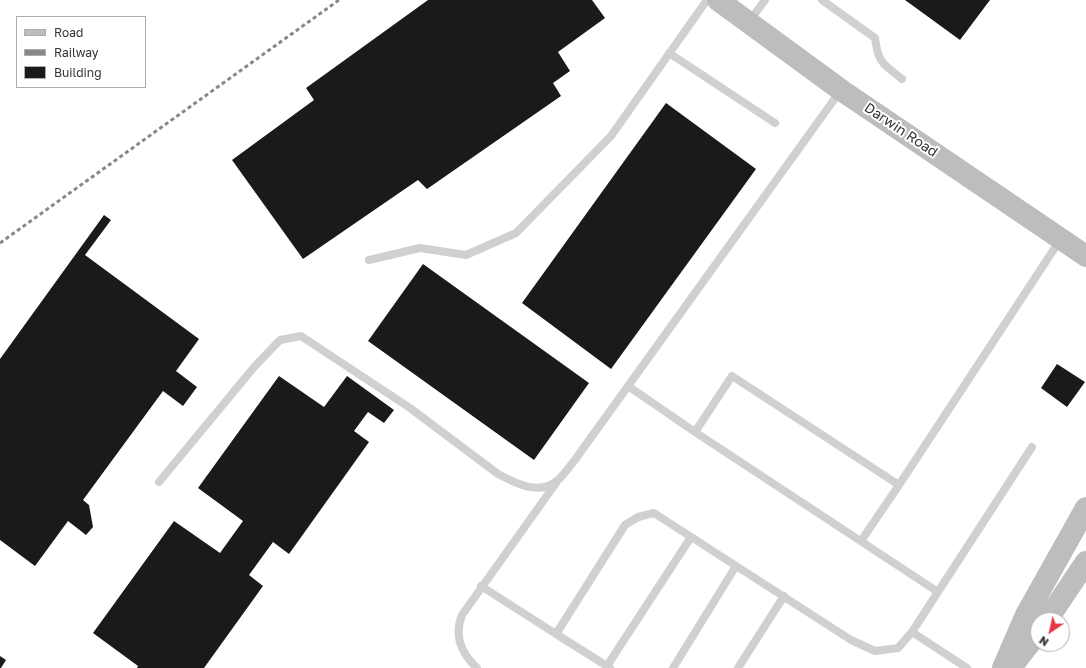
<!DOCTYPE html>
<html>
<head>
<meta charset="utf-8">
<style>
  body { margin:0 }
  #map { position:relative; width:1086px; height:668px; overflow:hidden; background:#fff; font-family:"Golos Text",sans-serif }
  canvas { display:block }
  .legend { position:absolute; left:16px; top:16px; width:130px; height:72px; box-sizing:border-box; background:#fff; border:1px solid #adadad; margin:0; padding:5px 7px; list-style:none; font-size:12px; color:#333 }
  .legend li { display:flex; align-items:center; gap:8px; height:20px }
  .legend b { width:20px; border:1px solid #adadad }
  .north { position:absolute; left:1030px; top:612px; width:40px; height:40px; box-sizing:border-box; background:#fff; border:1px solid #adadad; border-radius:50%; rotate:214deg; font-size:11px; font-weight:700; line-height:16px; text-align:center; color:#333 }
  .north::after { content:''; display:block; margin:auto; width:14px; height:18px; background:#e63946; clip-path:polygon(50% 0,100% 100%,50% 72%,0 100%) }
</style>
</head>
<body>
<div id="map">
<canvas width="1086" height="668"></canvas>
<ul class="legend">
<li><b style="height:5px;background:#bdbdbd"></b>Road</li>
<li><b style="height:5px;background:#888"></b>Railway</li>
<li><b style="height:11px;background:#1a1a1a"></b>Building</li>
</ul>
<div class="north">N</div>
</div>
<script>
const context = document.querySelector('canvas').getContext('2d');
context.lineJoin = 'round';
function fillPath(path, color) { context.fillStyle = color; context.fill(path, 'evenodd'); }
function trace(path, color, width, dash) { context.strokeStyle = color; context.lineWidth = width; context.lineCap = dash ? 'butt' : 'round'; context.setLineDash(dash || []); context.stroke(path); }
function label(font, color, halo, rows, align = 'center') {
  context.font = font + ' "Golos Text",sans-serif'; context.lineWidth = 4; context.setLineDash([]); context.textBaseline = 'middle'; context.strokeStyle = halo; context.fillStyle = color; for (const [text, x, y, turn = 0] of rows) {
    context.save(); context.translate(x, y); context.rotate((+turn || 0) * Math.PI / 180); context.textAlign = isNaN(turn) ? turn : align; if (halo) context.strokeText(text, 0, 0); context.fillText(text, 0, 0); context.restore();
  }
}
fillPath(new Path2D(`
  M428 0H592L605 18 558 52 570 71 553 83 561 96 427 189 418 180 303 259 232 160 314 100 306 88Z
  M905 0H990L960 40Z
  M666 103 756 169 611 369 522 303Z
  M104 215 111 220 85 255 199 339 176 371 197 387 183 406 163 391 83 500 89 505 93 527 86 535 68 521 35 566 0 540V359Z
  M423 264 589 383 534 460 368 341Z
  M1057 364 1085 382 1067 407 1041 388Z
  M279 376 324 407 347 376 394 410 384 423 368 412 354 431 369 442 289 554 273 542 249 575 263 586 204 668H137L138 666 93 633 174 521 220 553 243 521 198 488Z
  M0 656 6 660 1 668H0Z`), '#1a1a1a');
trace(new Path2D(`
  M822 0 875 38C878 63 883 64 902 79
  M749 22 765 0
  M669 53 775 123
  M369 260 420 248 466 255 516 233 611 136 707 0
  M628 386 695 432
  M159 482 255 366 280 340 301 336 410 408 498 474C515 483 538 496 557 481 564 475 571 465 577 457L841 90
  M899 485 1060 240
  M861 541 899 485 732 376 695 432 938 592
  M481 586 556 634 625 525 638 517 654 513 851 640 875 651 898 648 912 632
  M556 634 610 668
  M607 666 691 537
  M477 668C461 653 454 635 462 615L556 483
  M673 668 736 566
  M738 668 784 596
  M967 668 912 632 1032 447`), '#d0d0d0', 8);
trace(new Path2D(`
  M718 0 841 90 1086 256
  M1047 620 1086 562
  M1012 666 1038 633
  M1003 668 1026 615 1086 508`), '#bdbdbd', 22);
trace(new Path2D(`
  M0 243 339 0`), '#888', 3, [4, 3]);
label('14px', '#333', '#fff', [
  ["Darwin Road",901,130,34]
]);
</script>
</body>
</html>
